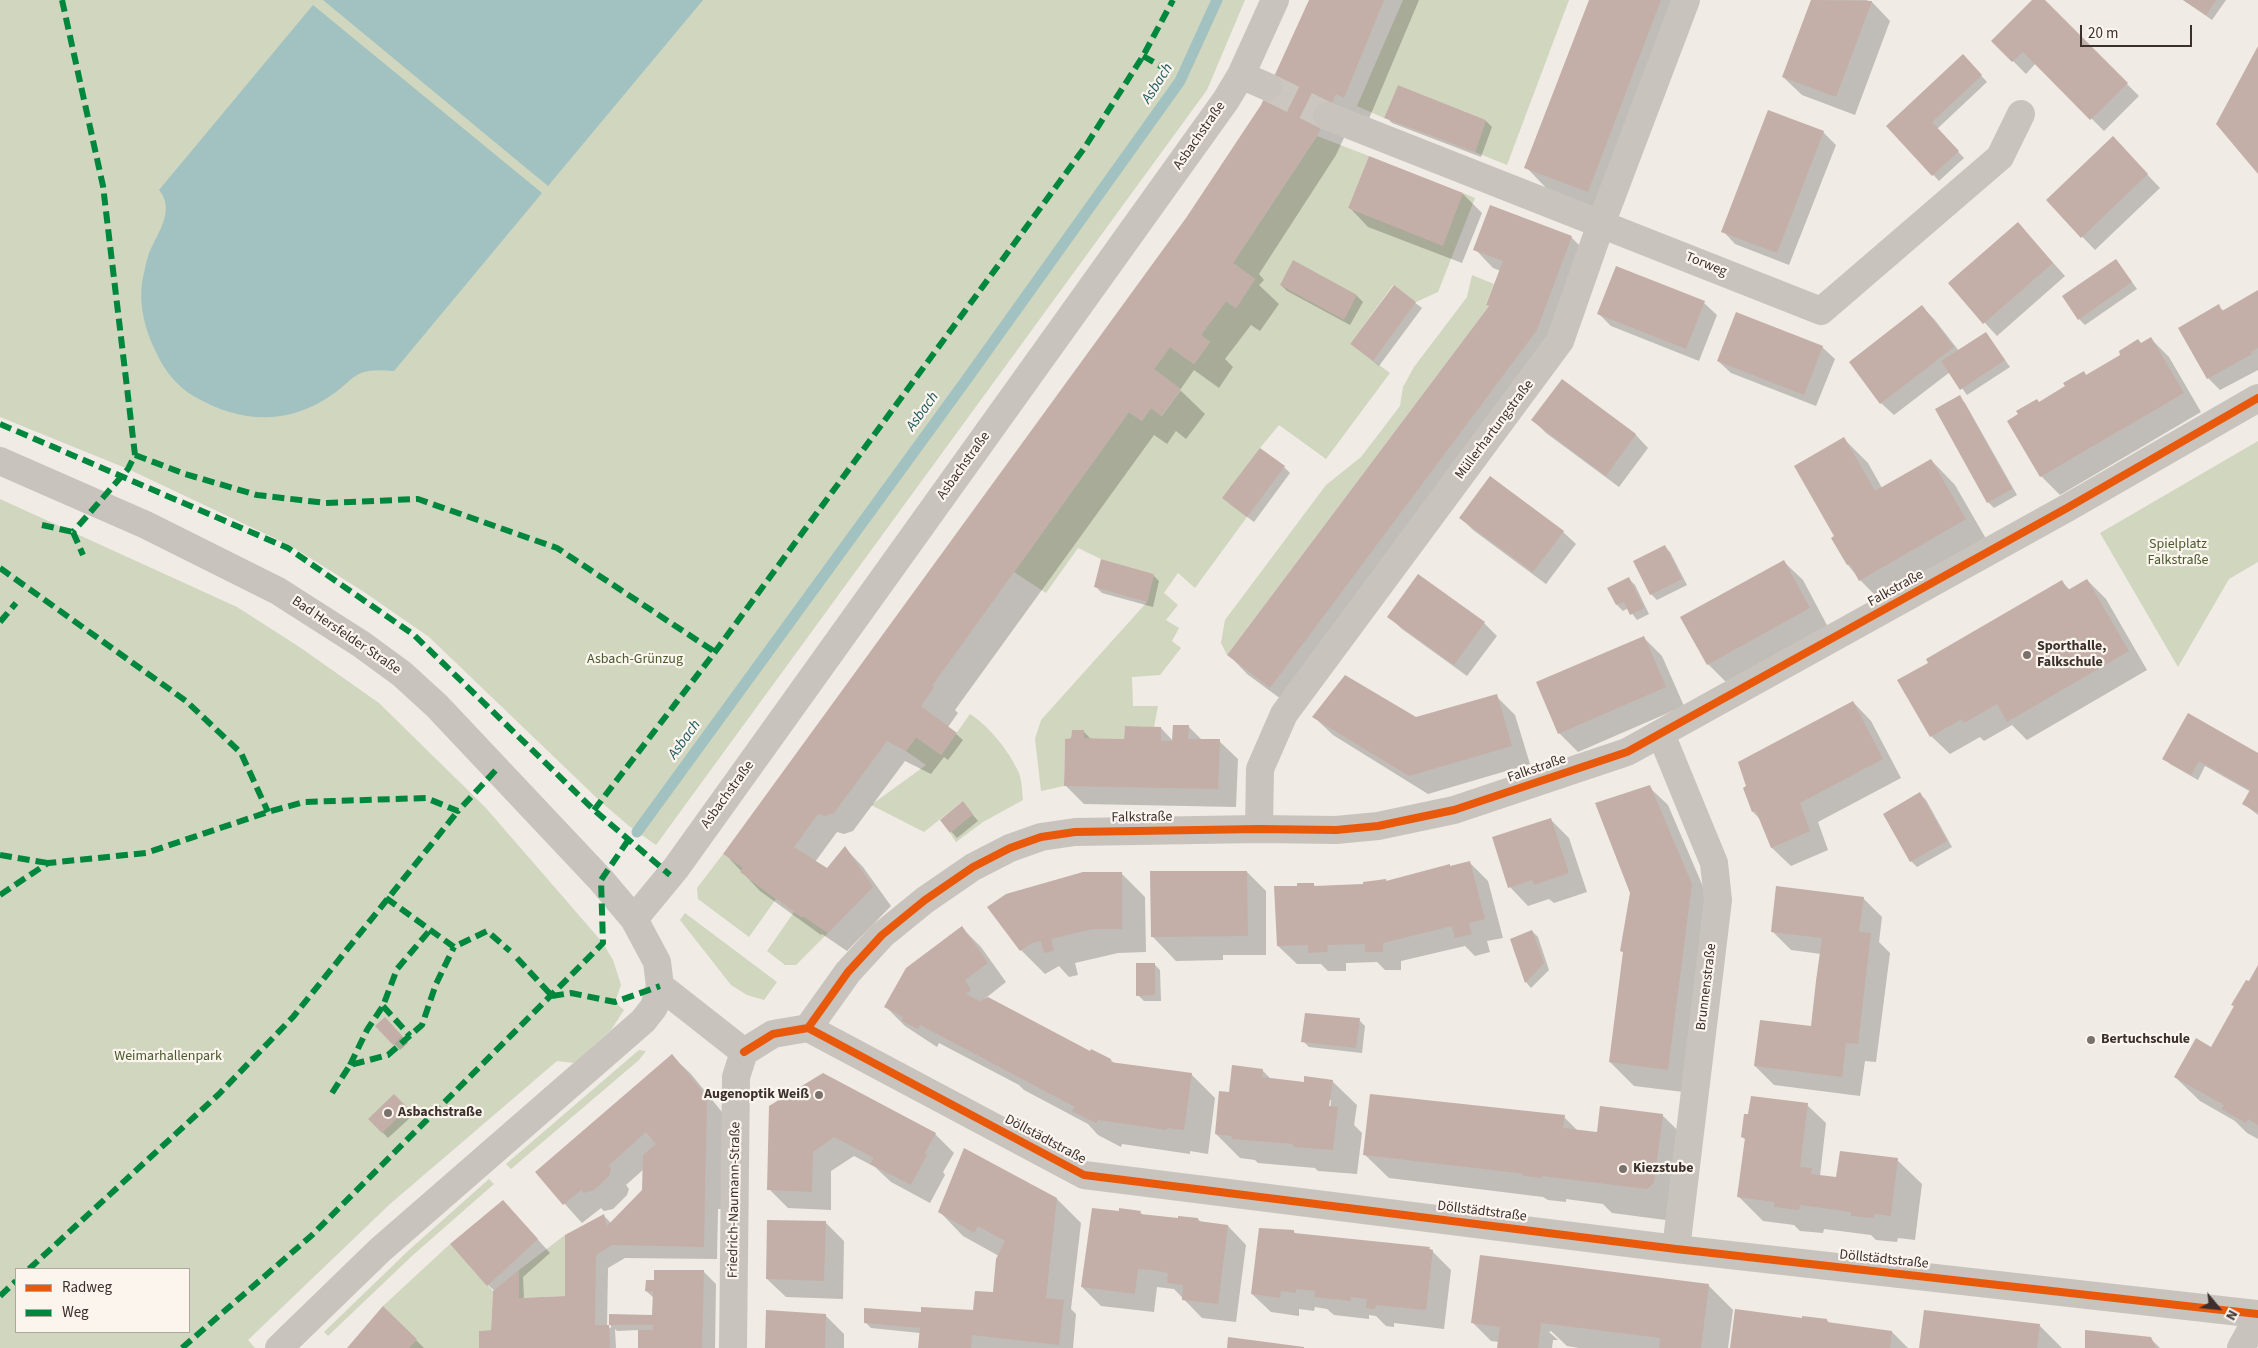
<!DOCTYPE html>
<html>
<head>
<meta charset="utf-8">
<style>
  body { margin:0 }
  #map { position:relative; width:2258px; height:1348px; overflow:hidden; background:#f0ebe5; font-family:"Source Sans 3",sans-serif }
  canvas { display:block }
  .legend { position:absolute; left:15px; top:1268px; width:175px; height:65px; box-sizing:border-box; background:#fbf5ee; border:1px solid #aea6a0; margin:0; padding:6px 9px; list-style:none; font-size:15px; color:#3b302b }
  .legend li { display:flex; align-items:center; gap:10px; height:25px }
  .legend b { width:25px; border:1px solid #aea6a0 }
  .north { position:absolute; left:2193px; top:1283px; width:50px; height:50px; -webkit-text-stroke:4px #fbf5ee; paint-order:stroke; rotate:118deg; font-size:14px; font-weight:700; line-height:20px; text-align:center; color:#3b302b }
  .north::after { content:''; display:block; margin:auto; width:18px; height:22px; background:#3b302b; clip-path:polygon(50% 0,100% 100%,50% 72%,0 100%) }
  .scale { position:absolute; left:2080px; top:25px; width:112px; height:22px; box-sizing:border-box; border:2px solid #3b302b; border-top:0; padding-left:6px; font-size:15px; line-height:18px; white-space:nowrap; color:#3b302b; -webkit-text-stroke:4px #fbf5ee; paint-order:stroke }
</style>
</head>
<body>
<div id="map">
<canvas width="2258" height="1348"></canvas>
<ul class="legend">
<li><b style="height:6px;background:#e8590c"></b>Radweg</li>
<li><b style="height:6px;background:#00873e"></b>Weg</li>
</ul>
<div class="north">N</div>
<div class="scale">20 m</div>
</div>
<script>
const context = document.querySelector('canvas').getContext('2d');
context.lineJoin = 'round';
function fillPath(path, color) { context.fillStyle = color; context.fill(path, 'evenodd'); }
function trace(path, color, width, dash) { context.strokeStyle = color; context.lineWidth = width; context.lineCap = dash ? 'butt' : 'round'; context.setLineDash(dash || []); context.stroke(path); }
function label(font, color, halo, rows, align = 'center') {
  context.font = font + ' "Source Sans 3",sans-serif'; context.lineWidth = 4.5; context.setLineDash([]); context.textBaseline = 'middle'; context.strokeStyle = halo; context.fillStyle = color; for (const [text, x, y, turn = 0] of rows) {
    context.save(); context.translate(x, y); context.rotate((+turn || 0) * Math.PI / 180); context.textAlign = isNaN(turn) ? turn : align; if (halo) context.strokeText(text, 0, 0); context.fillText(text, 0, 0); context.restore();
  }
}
fillPath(new Path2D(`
  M0 0H1245L1207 90 656 845 629 826 601 802 429 637 364 592 291 546 128 469 0 417Z
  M1403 0H1569L1507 165 1475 152 1486 120 1398 85 1384 118 1357 106Z
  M1317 136 1369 156 1348 208 1442 245 1463 193 1475 198 1438 292 1416 302 1393 285 1350 344 1390 373 1326 459 1279 425 1260 448 1247 517 1195 588 1178 573 1164 593 1178 605 1166 620 1179 628 1172 641 1181 648 1160 675 1132 677 1133 706H1158L1154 727 1125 726 1124 739 1084 738V730H1072L1071 738 1065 739 1064 786 1041 791 1035 739 1041 720 1147 602 1154 574 1101 559 1078 548 1046 593 1014 572 1129 412 1142 421 1151 408 1162 416 1181 390 1154 369 1170 347 1194 364 1210 342 1201 335 1226 301 1236 308 1255 279 1233 263Z
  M1472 275 1494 284 1486 304 1489 306 1227 655 1221 643 1225 620 1326 485 1361 457 1400 406 1403 387 1414 367 1467 297Z
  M2258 441V562L2229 579 2178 667 2100 533Z
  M0 499 237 607 298 646 379 703 485 807 603 943 613 960 621 985 615 1002 624 1010 611 1030 574 1063 557 1061 390 1204 248 1340 255 1348H0ZM16 1269H189V1332H16Z
  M970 714C990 727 1009 751 1019 773 1022 781 1022 792 1023 800L983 822 956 842 950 833 973 814 963 801 924 832 871 805 926 765 906 751 916 737 941 755Z
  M723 854 743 868 740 872 776 899 749 937 698 899 697 888Z
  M794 912 801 917 803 916 828 933 796 965H785L767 951Z
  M685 913 777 982 764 1000 747 995 731 985 680 920Z
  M639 1050 646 1051 639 1060 511 1169 506 1164Z
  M489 1179 494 1184 413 1255 328 1336 324 1332 409 1250Z
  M565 1235V1296L519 1298V1270Z
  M450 1244 493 1291 491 1330 479 1331V1348H409L417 1339 383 1306Z`), '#d1d6bf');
fillPath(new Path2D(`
  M323 0H703L548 186Z
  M313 5 542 193 394 371C348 367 357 381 324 400 280 426 238 421 195 397 177 387 164 370 156 352 145 330 139 307 142 282 144 273 146 262 149 253 157 234 176 210 159 190Z`), '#a1c2c1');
fillPath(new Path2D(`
  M1310 0H1419L1368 121 1355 114 1336 155 1259 274 1264 280 1259 285 1279 304 1260 331 1251 325 1225 359 1233 367 1219 388 1194 370 1180 390 1205 414 1186 439 1176 431 1167 444 1154 435 955 710 958 713 948 727 963 740 948 760 944 757 931 774 905 761 853 831 844 834 837 832 815 862 827 870 845 848 863 867 891 906 847 951 822 934 821 935 760 891 725 854 1186 220 1262 106Z
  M1590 0H1695L1613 216 1550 192 1526 167Z
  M1813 0H1866L1872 2 1890 21 1855 115 1802 95 1783 77Z
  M2033 0H2043L2139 96 2104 131 2036 63 2026 74 1993 41Z
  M2183 0H2226L2212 20Z
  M1963 56 1987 82 1937 129 1964 158 1939 181 1887 126Z
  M1386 117 1486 121 1492 127 1481 157 1392 123Z
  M1823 132 1836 145 1789 265 1735 244 1723 231Z
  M2125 151 2160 188 2095 250 2047 200Z
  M1370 157 1463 194 1482 213 1462 263 1368 227 1350 208Z
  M1571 237 1590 256 1556 349 1289 705 1247 674 1229 655 1490 307 1501 271 1493 268 1475 249Z
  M2030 237 2065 276 1997 336 1949 284Z
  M2116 260 2137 289 2085 325 2079 319Z
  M1281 285 1357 296 1363 302 1350 325 1287 291Z
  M1394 287 1422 308 1379 366 1352 344Z
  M2258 292V370L2220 390 2208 378 2218 306 2224 311Z
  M1704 303 1717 315 1699 361 1611 326 1599 314Z
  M1922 307 1934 319 1959 351 1986 333 2010 367 1967 395 1950 372 1894 415 1881 403Z
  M2151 339 2169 357 2201 412 2060 495 2041 476 2020 415Z
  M1822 347 1835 359 1816 406 1731 373 1718 361Z
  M1562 380 1636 435 1648 448 1619 487 1546 433 1533 420Z
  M1959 397 1965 403 2017 495 1994 508 1988 502Z
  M1844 439 1868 463 1882 488 1931 460 1955 485 1989 544 1884 604 1860 580 1848 565 1833 538 1836 537Z
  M1284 467 1290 473 1254 522 1230 504Z
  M1461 518 1563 532 1576 544 1546 584 1473 530Z
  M1664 546 1670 552 1687 585 1657 600 1651 594Z
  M1784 562 1803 580 1828 627 1727 683 1708 664Z
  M1153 575 1159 581 1153 607 1102 593 1096 587Z
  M1629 579 1635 585 1649 614 1637 620 1628 608 1623 611 1617 605Z
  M2087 580 2106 599 2147 670 2027 740 2012 725 1984 741 1980 737 1950 754 1931 736 1929 663 2062 582 2070 590Z
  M1389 617 1484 623 1497 636 1467 676 1402 629Z
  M1643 637 1662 656 1684 706 1578 752 1559 733Z
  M1496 696 1515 715 1530 764 1428 794 1333 735 1314 717 1416 719Z
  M1853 702 1871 721 1901 778 1818 822 1828 850 1791 866 1772 848 1760 819 1753 812Z
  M1188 726 1202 740 1219 741 1238 759 1236 807 1084 804 1065 785 1083 731 1092 740 1125 741 1161 728 1173 741Z
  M2258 754V815L2244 804 2251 792 2205 766 2198 780 2170 764 2164 758Z
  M1649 787 1668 805 1710 903 1692 1093 1634 1086 1610 1062 1624 953 1621 951Z
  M1920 794 1926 800 1952 847 1917 867 1911 861Z
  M963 803 978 821 957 838 941 820Z
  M1550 819 1569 838 1587 892 1554 903 1549 899 1528 906 1510 887Z
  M1470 863 1488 881 1503 938 1487 941 1490 952 1475 956 1465 946 1401 961V970H1385L1377 962 1346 963V971H1328L1321 964H1297L1278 946 1298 887 1313 884 1316 887 1365 885 1386 880 1388 882 1450 866 1452 867Z
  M1247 872 1266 891V955H1223V960L1176 961 1152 936Z
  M1121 873 1145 897 1146 952 1118 953 1075 963 1078 975 1069 977 1059 966 1045 974 1021 950Z
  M1863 898 1882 917 1879 942 1890 953 1876 1062 1865 1061 1860 1096 1774 1085 1755 1066 1812 1028 1821 954 1791 950 1772 931Z
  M962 928 981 947 1006 982 982 1001 1090 1053 1111 1060 1115 1064 1191 1074 1215 1098 1208 1154 1190 1151V1154L1122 1144 1121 1147 1098 1135 1088 1124 1024 1090 1019 1085 939 1043 937 1047 905 1026 886 1007Z
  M1532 931 1538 937 1549 970 1531 988 1526 982 1511 939Z
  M1154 964 1160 970 1161 1001H1144L1138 995Z
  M2258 968V1139L2247 1133 2235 1121 2200 1101 2175 1077 2211 1049Z
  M1359 1020 1365 1026 1362 1053 1309 1047 1303 1041Z
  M391 1024 408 1043 400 1050 377 1026Z
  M672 1056 691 1074 726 1117 724 1209H718L717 1259 625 1258 608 1268 607 1327 611 1328 610 1315 654 1319V1298L646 1291 704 1272 716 1284 715 1348H639V1330L617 1331 615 1329 616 1348H480L493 1331 495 1291 488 1285 503 1201 550 1253 523 1277 524 1299 566 1298 603 1215 611 1223 643 1191 644 1169 626 1185 629 1189 627 1195 613 1209 604 1211 601 1208 582 1223 536 1172Z
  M1262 1070 1272 1080 1305 1084 1332 1081 1357 1105 1354 1125 1362 1133 1357 1174 1318 1171 1315 1168 1258 1163 1255 1160 1240 1158 1216 1134 1230 1093ZM1329 1100H1331L1330 1113 1327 1112Z
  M394 1096 413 1115 388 1138 370 1119Z
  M1807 1105 1826 1123 1820 1176 1838 1178 1897 1160 1922 1184 1915 1240 1898 1238 1897 1242 1876 1240 1871 1235 1824 1229 1823 1233 1800 1231 1794 1225 1763 1221 1739 1197 1746 1140 1742 1137Z
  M770 1106 935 1134 954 1153 943 1172 945 1175 930 1203 891 1182 875 1167 854 1156 831 1171V1210L788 1208 769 1189Z
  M1662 1115 1696 1148 1681 1222 1612 1213 1603 1204 1566 1199V1202L1548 1200 1543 1197 1389 1178 1364 1154 1564 1117 1578 1131 1598 1133Z
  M1057 1199 1081 1223 1071 1309 1076 1314 1073 1348H919L920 1333 871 1328 865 1322 922 1314 974 1312 993 1293 999 1256 963 1236 939 1211Z
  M1120 1212H1140L1143 1215 1179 1220 1198 1219 1201 1222 1228 1226 1246 1245 1236 1322 1202 1318 1174 1289 1157 1287 1154 1312 1101 1306 1082 1287Z
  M825 1222 844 1241 843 1299 786 1297 767 1279Z
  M1293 1231 1296 1234 1429 1248 1451 1270 1444 1329 1394 1323V1327L1386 1326 1376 1316 1369 1315V1319L1334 1315 1327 1309 1315 1307 1314 1311 1299 1309V1316L1271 1312 1252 1294Z
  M1708 1285 1733 1310 1728 1348H1579L1567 1346 1551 1331 1549 1332 1558 1340H1553L1552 1348H1498L1499 1342 1491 1341 1472 1322Z
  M825 1315 844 1334V1348H766Z
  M1803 1320H1827L1830 1324 1892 1332 1908 1348H1731Z
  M2039 1325 2062 1348H1920Z
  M2150 1338 2160 1348H2086Z
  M416 1340 424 1348H348Z`), '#0003');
trace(new Path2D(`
  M637 832 964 383 1180 81 1217 0`), '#a1c2c1', 11);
fillPath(new Path2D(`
  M1309 0H1384L1344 98 1336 94 1317 136 1233 263 1255 279 1236 308 1226 301 1201 335 1210 342 1194 364 1170 347 1154 369 1181 389 1161 416 1151 408 1142 421 1129 412 932 686 934 687 921 706 957 733 941 755 916 737 906 751 887 741 834 813 825 816 818 814 794 847 827 868 845 846 873 887 828 933 803 916 801 917 740 872 743 868 723 854 1186 218 1261 105Z
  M1589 0H1661L1588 192 1524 168Z
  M1811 0 1872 1 1836 97 1782 77Z
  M2032 0H2045L2128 83 2090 120 2023 52 2012 62 1991 41Z
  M2183 0H2216L2206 15Z
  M2258 46V174L2216 124Z
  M1963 54 1982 75 1932 122 1959 151 1932 176 1886 126Z
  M1398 85 1486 120 1475 152 1384 118Z
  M1768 110 1824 131 1777 253 1721 232Z
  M2113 136 2148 174 2081 238 2046 200Z
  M1369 156 1463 193 1443 246 1348 208Z
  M1490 205 1572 236 1537 330 1270 688 1227 655 1489 306 1486 305 1503 261 1473 250Z
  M2018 222 2053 263 1983 324 1948 283Z
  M2116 259 2132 282 2078 320 2062 296Z
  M1293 260 1357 295 1344 320 1280 285Z
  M1616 266 1705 301 1686 349 1597 314Z
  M1394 285 1416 302 1373 361 1350 344Z
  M2258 290V348L2251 352 2252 354 2207 379 2178 328 2219 304 2222 311Z
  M1922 305 1954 347 1880 404 1849 362Z
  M1736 312 1823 346 1804 395 1717 361Z
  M1986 332 2005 360 1960 390 1941 361Z
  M2151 337 2184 393 2040 477 2007 421 2018 414 2016 411 2037 399 2039 402 2065 386 2063 383 2084 371 2086 375 2120 355 2119 351 2138 339 2141 343Z
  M1562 379 1636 434 1606 476 1531 420Z
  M1960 395 2012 489 1987 503 1935 409Z
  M1844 437 1875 491 1931 459 1966 519 1859 581 1850 564 1847 565 1831 538 1834 536 1794 466Z
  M1260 448 1285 466 1247 517 1222 498Z
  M1490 476 1564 531 1533 572 1459 518Z
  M1665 545 1682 579 1650 595 1633 561Z
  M1101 559 1154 574 1147 602 1094 587Z
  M1784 560 1810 608 1707 665 1680 617Z
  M1418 574 1485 622 1454 665 1387 617Z
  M1629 577 1644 608 1630 615 1624 602 1616 605 1607 588Z
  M2087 579 2129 651 2007 722 1997 704 1964 723 1962 719 1930 737 1897 680 1928 663 1926 659 2062 580 2068 590Z
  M1644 636 1666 687 1558 734 1536 682Z
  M1345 675 1416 717 1497 694 1512 746 1409 776 1312 717Z
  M1853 701 1883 759 1800 803 1810 831 1771 848 1756 811 1752 812 1743 788 1746 786 1738 762Z
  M2188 713 2258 753V813L2242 804 2250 790 2199 761 2191 775 2162 759Z
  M1173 725H1189L1188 739H1220L1218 789 1064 786 1065 739 1071 738 1072 730H1084V738L1124 739 1125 726 1161 727V741H1172Z
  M1650 785 1692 884 1668 1070 1609 1062 1623 952 1620 951 1630 893 1595 803Z
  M1920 792 1947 841 1910 862 1883 814Z
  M963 801 973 814 950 833 940 820Z
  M1551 818 1569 873 1534 885 1532 880 1508 888 1492 837Z
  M1470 861 1485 919 1469 923 1472 934 1455 938 1452 926 1383 943V952H1365V944L1327 945 1328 952 1308 953V945L1277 946 1274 886H1297V883H1314V886L1363 884V882L1386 879V881L1450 864V866Z
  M1150 871H1247L1248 936 1151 937Z
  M1083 872H1122V929H1093L1051 939 1054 951 1044 953 1041 941 1032 943 1020 951 987 907 1006 894Z
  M1776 886 1864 897 1859 932 1871 933 1858 1044 1846 1043 1842 1077 1754 1066 1760 1020 1811 1026 1816 981 1822 938 1771 932Z
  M962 926 988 963 965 980 971 990 966 994 980 1001 988 997 1090 1051 1091 1049 1111 1059 1110 1062 1192 1073 1184 1130 1167 1128V1130L1098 1120 1096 1123 1072 1111 1075 1107 920 1025 918 1029 902 1021 903 1017 884 1007 906 968Z
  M1532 930 1544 963 1525 983 1510 939Z
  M1136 963H1155V995L1136 996Z
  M2258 965V1125L2248 1119 2246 1123 2221 1109 2224 1105 2174 1077 2196 1038 2211 1047 2234 1006 2231 1005 2246 980 2249 981Z
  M1305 1013 1360 1018 1356 1048 1301 1042Z
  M385 1017 402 1036 393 1045 375 1026Z
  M672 1054 707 1097 704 1247 612 1245 596 1255 595 1325H609L610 1348H479V1331L491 1330 493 1291 519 1270V1298L565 1296V1235L604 1214 607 1226 642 1190 643 1155 656 1144 646 1132 608 1166 611 1169 609 1176 594 1190 584 1193 581 1190 563 1205 535 1172Z
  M1232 1065 1263 1069 1262 1077 1304 1082V1076L1333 1080 1329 1106 1338 1107 1333 1150 1293 1147V1144L1232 1139V1136L1215 1134 1219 1091 1229 1092Z
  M823 1073 936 1133 925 1153 927 1155 911 1185 870 1164 874 1158 834 1137 813 1152 812 1192 767 1190 769 1106Z
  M394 1094 408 1108 382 1133 368 1119Z
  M1370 1094 1565 1115 1563 1128 1597 1132 1600 1106 1663 1114 1654 1183 1647 1189 1542 1176V1178L1523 1176V1174L1518 1173 1363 1155Z
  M1751 1096 1808 1103 1800 1167 1812 1168 1811 1174 1836 1177 1840 1151 1898 1158 1891 1216 1874 1214 1873 1218 1851 1216V1212L1800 1205 1799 1210 1774 1207V1202L1737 1197 1745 1138 1741 1137 1744 1114H1748Z
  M964 1148 1057 1198 1046 1298 1064 1300 1059 1345 972 1335 971 1348H918L920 1328 864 1323V1308L921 1312V1307L973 1310 975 1291 993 1292 996 1259 1005 1241 978 1226 974 1233 938 1212Z
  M503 1200 538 1239 487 1286 450 1244Z
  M1092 1208 1119 1211V1208L1141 1211 1140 1214 1178 1218V1216L1198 1218V1221L1228 1225 1218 1304 1182 1300 1183 1285 1167 1283 1168 1273 1153 1270 1138 1269 1135 1294 1081 1287Z
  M767 1220 826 1221 824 1281 766 1279Z
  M1259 1228 1294 1230V1233L1430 1247 1429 1249 1433 1250 1426 1310 1376 1305 1375 1309 1366 1308 1367 1299 1351 1297V1301L1314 1297 1315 1291 1296 1289V1293L1281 1291 1280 1298 1251 1294Z
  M1480 1255 1709 1284 1701 1348H1659L1660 1338 1541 1323 1538 1348H1497L1500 1327 1471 1323Z
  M654 1270H704L702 1348H638V1330H653V1325H609V1314L652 1315 653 1292 645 1291 646 1280H654Z
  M383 1306 417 1339 409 1348H347Z
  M1735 1309 1802 1318V1316L1827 1319V1322L1892 1331 1890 1348H1730Z
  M766 1310 826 1314 825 1348H765Z
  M1924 1310 2040 1324 2037 1348H1919Z
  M2085 1330 2151 1337 2156 1348H2085Z
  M1228 1337 1304 1347V1348H1227Z`), '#c3afa7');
trace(new Path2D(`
  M1268 87 1327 116`), '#ccc6c0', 28, [28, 14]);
trace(new Path2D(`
  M1241 75 1268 87
  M1327 116 1821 311 2000 157 2021 114
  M0 461 146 525 278 591 361 644 402 674 437 706 601 880 634 919 657 962 660 986 654 1007 643 1021 380 1250 279 1348
  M1661 734 1714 863 1718 900 1676 1249
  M1259 829 1260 769 1284 714 1560 341 1601 224 1686 0
  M634 919 676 868 1226 100 1241 75 1275 0
  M660 986 744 1052
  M808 1028 848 972 882 935 925 900 973 867 1010 848 1041 837 1075 832 1259 829 1336 830 1378 826 1454 810 1627 752 2067 508 2258 398
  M744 1052 773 1034 808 1028 1084 1175 1676 1249 2258 1314
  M733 1348 736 1077 744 1052
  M2241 1348 2258 1317`), '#c9c3be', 28);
trace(new Path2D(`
  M62 0 103 186 135 455 128 469 73 532
  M1143 56 1173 73
  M0 424 288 548 414 635 594 810 670 875
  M135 455 185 474 257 495 326 503 418 499 557 548 715 652
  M42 525 73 532
  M73 532 83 555
  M0 568 186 701 241 753 268 812
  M0 622 16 603
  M594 810 715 652 1085 147 1143 56 1173 0
  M0 855 48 863
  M0 895 48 863 146 853 268 812 304 802 426 798 458 811 496 770
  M386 898 454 947 487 931 510 951
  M517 958 552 996
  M552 996 571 993 615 1002 660 986
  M383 1006 410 1036
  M350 1065 367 1030 383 1006 397 969 430 930
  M332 1093 350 1065 388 1055 422 1025 436 984 454 947
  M29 1269 219 1094 293 1017 458 811
  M0 1296 16 1281
  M182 1348 311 1236 603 943 601 880 629 839`), '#00873e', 6, [12, 6]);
trace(new Path2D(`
  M808 1028 848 972 882 935 925 900 973 867 1010 848 1041 837 1075 832 1259 829 1336 830 1378 826 1454 810 1627 752 2067 508 2258 398
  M744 1052 773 1034 808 1028 1084 1175 1676 1249 2258 1314`), '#e8590c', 8);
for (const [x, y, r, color] of [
  [2027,655,5,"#7a716c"],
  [2091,1040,5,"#7a716c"],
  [819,1095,5,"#7a716c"],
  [388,1113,5,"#7a716c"],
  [1623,1169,5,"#7a716c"]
]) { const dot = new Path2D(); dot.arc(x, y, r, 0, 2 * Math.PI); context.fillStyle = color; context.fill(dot); trace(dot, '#fbf5ee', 2); }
label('14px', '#3b302b', '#fbf5ee', [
  ["Asbachstraße",1200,136,-55],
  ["Torweg",1706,265,22],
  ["Müllerhartungstraße",1495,430,-53],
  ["Asbachstraße",964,466,-54],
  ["Falkstraße",1896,589,-29],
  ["Bad Hersfelder Straße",346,636,34],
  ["Falkstraße",1537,769,-19],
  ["Asbachstraße",728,795,-54],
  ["Falkstraße",1142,818,-1],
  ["Brunnenstraße",1707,987,-83],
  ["Döllstädtstraße",1045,1140,28],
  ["Friedrich-Naumann-Straße",735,1200,-89],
  ["Döllstädtstraße",1482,1212,7],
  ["Döllstädtstraße",1884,1260,6]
]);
label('14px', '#4a5a2e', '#fbf5ee', [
  ["Spielplatz",2178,545],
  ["Falkstraße",2178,561],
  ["Asbach-Grünzug",635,660],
  ["Weimarhallenpark",168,1057]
]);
label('bold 14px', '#3b302b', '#fbf5ee', [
  ["Sporthalle,",2037,647],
  ["Falkschule",2037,663],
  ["Bertuchschule",2101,1040],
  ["Augenoptik Weiß",809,1095,"right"],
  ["Asbachstraße",398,1113],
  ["Kiezstube",1633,1169]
], 'left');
label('italic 15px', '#1f5a5e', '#fbf5ee', [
  ["Asbach",1158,84,-57],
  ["Asbach",923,412,-54],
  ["Asbach",685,740,-54]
]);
</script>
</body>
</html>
